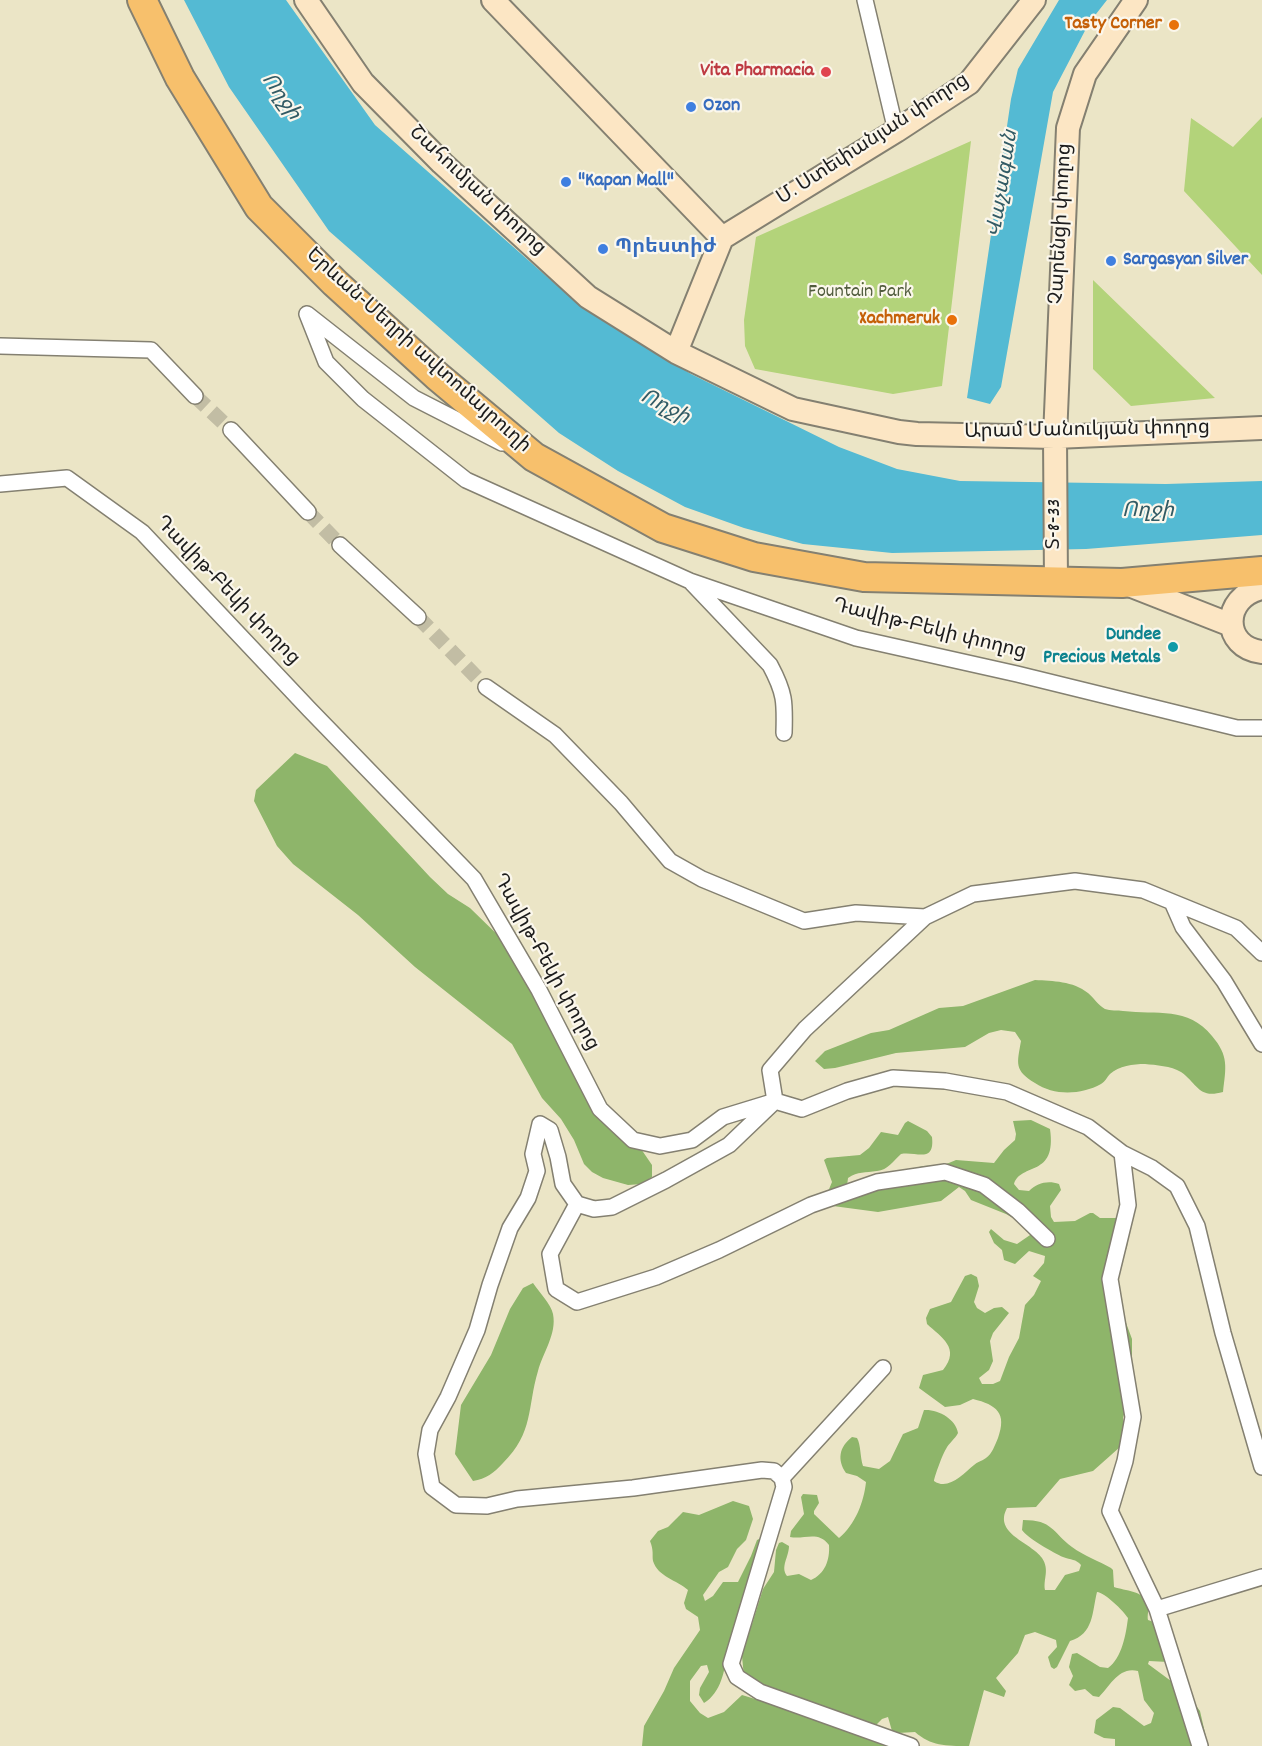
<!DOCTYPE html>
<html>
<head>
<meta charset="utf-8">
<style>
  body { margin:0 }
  canvas { display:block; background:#ebe5c6 }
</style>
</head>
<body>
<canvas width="1262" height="1746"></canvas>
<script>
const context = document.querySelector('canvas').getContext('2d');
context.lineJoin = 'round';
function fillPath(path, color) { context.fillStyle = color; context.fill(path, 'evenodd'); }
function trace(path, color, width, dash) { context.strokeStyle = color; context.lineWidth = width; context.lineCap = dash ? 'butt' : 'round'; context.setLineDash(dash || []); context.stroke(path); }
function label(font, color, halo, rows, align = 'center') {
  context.font = font + ' Dekko,"Noto Sans Armenian",sans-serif'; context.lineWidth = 4.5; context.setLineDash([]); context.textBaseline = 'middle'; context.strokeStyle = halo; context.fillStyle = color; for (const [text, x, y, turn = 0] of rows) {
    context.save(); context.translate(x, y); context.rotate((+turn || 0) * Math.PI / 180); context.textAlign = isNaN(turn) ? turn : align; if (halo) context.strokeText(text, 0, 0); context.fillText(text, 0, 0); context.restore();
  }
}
fillPath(new Path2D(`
  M1262 117V275L1184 191 1191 118 1233 147Z
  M971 141 942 386 893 394 755 369 745 346 744 320 756 237Z
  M1093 280 1215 398 1131 406 1093 369Z`), '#b3d37a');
fillPath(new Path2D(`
  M295 753 327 766 430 877 448 894 470 908 508 945 600 1109 639 1146 652 1165V1177L642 1184 628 1185 603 1178 592 1172 584 1164 574 1140 561 1119 542 1098 512 1044 415 967 358 915 293 864 277 846 254 801 256 790Z
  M1035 980C1053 981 1073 981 1088 993 1093 997 1099 1006 1105 1009 1110 1011 1118 1010 1123 1011 1157 1015 1188 1006 1212 1036 1229 1056 1226 1067 1223 1092 1198 1099 1198 1084 1181 1072 1171 1066 1156 1065 1145 1064 1133 1064 1119 1066 1110 1074 1107 1077 1105 1082 1101 1084 1081 1095 1054 1096 1035 1083 1014 1070 1017 1064 1021 1041L1015 1032 1001 1030 989 1033 965 1047 896 1053 835 1068 824 1069 815 1061 825 1051 871 1033 889 1030 939 1008 963 1006Z
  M1031 1120 1050 1129C1057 1178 1021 1162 1014 1184L1019 1190 1029 1191C1037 1183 1048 1180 1059 1184L1061 1190 1050 1206 1051 1217 1054 1222 1075 1221 1090 1213H1093L1100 1218H1118L1130 1222 1127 1247 1112 1285 1132 1339V1398L1127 1403 1123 1418 1125 1428 1120 1447 1093 1471 1060 1479 1036 1507 1007 1508C993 1534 1031 1542 1042 1558 1050 1570 1043 1579 1045 1590H1055L1065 1575 1079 1571 1081 1565C1076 1559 1071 1560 1063 1557 1054 1553 1027 1538 1022 1530L1023 1520C1053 1520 1052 1532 1072 1547 1084 1556 1099 1561 1111 1568L1113 1570 1114 1587C1125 1591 1144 1590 1148 1605 1149 1610 1147 1616 1148 1620 1160 1623 1176 1638 1177 1650L1168 1662 1149 1661 1148 1664 1171 1681 1181 1682 1183 1688 1200 1711 1208 1746H1115V1739L1104 1738 1094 1733 1096 1720 1113 1707 1120 1708 1144 1726 1151 1723 1154 1713 1144 1700 1138 1671C1119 1666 1110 1686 1099 1697L1093 1696 1085 1689 1075 1691 1069 1685 1073 1676 1069 1667 1072 1654 1077 1653 1100 1667 1108 1668C1122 1658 1126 1634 1128 1618 1123 1610 1105 1593 1097 1592 1092 1612 1094 1634 1070 1641L1057 1667 1054 1669 1051 1667 1048 1657 1057 1647 1056 1640 1035 1632 1025 1635 1018 1653 996 1678 1006 1691 1004 1697 984 1690 969 1746C945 1746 931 1746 915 1732L898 1733 892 1731 888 1717 882 1719 875 1726 894 1746H642L644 1726 664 1691 674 1668 700 1630 698 1617 686 1609 684 1603 688 1590C677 1580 658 1577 653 1561 652 1555 654 1551 650 1541L658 1531 668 1527 683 1512 699 1515 733 1501 749 1506 753 1519 746 1540 737 1549 728 1567 719 1572 703 1595 705 1601 713 1596 723 1582H738L751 1556 757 1540 763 1537 727 1652C725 1670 721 1693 704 1703L699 1695 700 1688 709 1672 707 1665 701 1666 690 1681V1701L700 1713 708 1718 724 1712 742 1695 765 1702 744 1677 741 1646 752 1624 763 1589 774 1572 776 1550 779 1543 782 1542 789 1546C789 1557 780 1567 787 1576L799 1574 811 1580C825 1574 830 1560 829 1545 818 1530 804 1540 790 1537L791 1531 804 1514 801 1497 803 1494 817 1495 819 1503 814 1511V1514L839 1538C855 1525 864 1502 866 1482L857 1476 846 1473C837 1460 839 1447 852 1437L857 1438C861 1445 860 1457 863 1466L879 1469 890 1461 903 1434 918 1428 924 1410C938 1409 956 1419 958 1433 955 1439 949 1443 946 1449 943 1453 934 1478 934 1481 948 1491 963 1474 974 1465 977 1462 982 1461 986 1458 992 1454 995 1445 998 1438 1007 1413 997 1405 973 1399L960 1405 945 1407 919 1388 923 1375 943 1370C961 1348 941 1337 927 1324L926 1318 930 1309 951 1302 965 1276 971 1274 977 1277 979 1286 974 1302 977 1308 985 1313 994 1308 1002 1307 1009 1313 993 1333 990 1341 993 1361 989 1370 979 1378 982 1384H993L1000 1381 1009 1357 1019 1338 1025 1305 1034 1295 1041 1281 1033 1276 1044 1263 1045 1256 1029 1251 1015 1264 1004 1260 1002 1250 994 1243 989 1232 991 1229 1004 1240 1017 1244 1033 1233 1030 1227 1006 1214 971 1200 965 1191 959 1187 941 1201 878 1212 833 1206 829 1204 827 1194 832 1182 824 1160 827 1158 860 1155 869 1148 881 1132 898 1135 905 1123 908 1121 927 1131 932 1137C935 1164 916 1151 901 1154 893 1161 888 1170 877 1171 865 1173 858 1171 848 1178L847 1186 923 1166 944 1165 956 1160 994 1163 1004 1150 1015 1140 1016 1134 1013 1121Z
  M533 1283C539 1292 551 1304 553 1314 557 1334 543 1352 538 1371 527 1408 534 1432 503 1463 494 1473 486 1479 473 1481L455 1454 461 1405 491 1355 510 1309 523 1288Z`), '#8eb56a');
fillPath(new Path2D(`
  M184 0H286L375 125 570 297 691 374 839 447 897 469 960 481 1166 484 1262 481V535L1086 549 892 553 803 544 744 528 685 507 618 471 559 433 329 231 229 87Z
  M1059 0H1107L1089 23 1053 92 1001 387 990 404 967 398 1011 99 1018 69Z`), '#54bad3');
trace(new Path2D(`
  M195 396 231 430
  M308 512 340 545
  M418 617 486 687`), '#c2bda4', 15, [15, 8]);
const street = new Path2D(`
  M865 0 896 131
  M0 346 151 350 195 396
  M231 430 308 512
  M502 443 414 398 307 314 326 362 363 399 466 480 690 581 856 638 1017 674 1237 728H1262
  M0 484 67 478 142 532 309 709 474 879 539 990 600 1109 633 1140 660 1146 692 1140 723 1117 772 1102
  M340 545 418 617
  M692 583 770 665C785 693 785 702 784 733
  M486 687 555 735 621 803 670 861 702 879 804 921 856 913 925 917
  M1172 902 1183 927 1224 981 1262 1044
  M775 1101 729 1145 666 1180 612 1207 594 1209 577 1204 563 1184 558 1157 550 1130 540 1124 533 1154 537 1171 528 1198 510 1228 490 1285 477 1330 448 1397 430 1430 426 1454 432 1487 456 1505 487 1506 517 1499 633 1488 762 1470 774 1471 782 1478 784 1487 731 1664 737 1677 760 1692 911 1746
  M775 1101 802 1109 847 1091 893 1078 945 1081 1007 1092 1088 1127 1122 1153 1152 1168 1177 1186 1197 1226 1223 1333 1262 1467
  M775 1101 770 1070 805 1029 925 917 973 894 1075 881 1143 890 1236 928 1262 953
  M1122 1153 1128 1205 1110 1279 1133 1417 1125 1461 1110 1511 1157 1609 1200 1746
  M577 1204 550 1254 556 1289 577 1302 656 1277 719 1250 811 1205 877 1182 945 1172 984 1185 1018 1211 1047 1239
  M782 1478 883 1368
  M1157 1609 1262 1577`);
const secondary = new Path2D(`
  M306 0 363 83 442 163 588 297 676 352 793 409 899 432 917 434 1055 437 1262 428
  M493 0 722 238
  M722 238 896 131 969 83 1034 0
  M676 352 722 238
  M1056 583 1055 437 1068 128 1085 74 1136 0
  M1124 583 1231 625
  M1262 588C1221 597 1222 648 1262 652`);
const highway = new Path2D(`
  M142 0 180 78 259 207 335 283 437 376 534 457 663 528 754 557 864 577 1122 583 1262 571`);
trace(street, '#848071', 18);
trace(secondary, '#848071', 26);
trace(highway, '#848071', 32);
trace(street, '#fff', 15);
trace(secondary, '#fce6c4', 22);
trace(highway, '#f7c06c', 28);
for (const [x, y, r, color] of [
  [1174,25,6,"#e8710a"],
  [826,72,6,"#e0444e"],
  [691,107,6,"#3f7fe0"],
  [566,182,6,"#3f7fe0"],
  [603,249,6,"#3f7fe0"],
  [1111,261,6,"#3f7fe0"],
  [952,320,6,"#e8710a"],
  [1173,647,6,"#0f9aa8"]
]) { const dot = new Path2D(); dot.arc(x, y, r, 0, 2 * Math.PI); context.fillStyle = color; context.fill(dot); trace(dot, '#fbf7ec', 2); }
label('bold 20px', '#c56008', '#fbf7ec', [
  ["Tasty Corner",1162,25],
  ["Xachmeruk",940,320]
], 'right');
label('bold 20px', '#be3a42', '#fbf7ec', [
  ["Vita Pharmacia",814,72]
], 'right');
label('bold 20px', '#366cbe', '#fbf7ec', [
  ["Ozon",703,107],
  ["\"Kapan Mall\"",578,182],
  ["Պրեստիժ",615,249],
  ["Sargasyan Silver",1123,261]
], 'left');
label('20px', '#1c1c1c', '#fbf7ec', [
  ["Մ. Ստեփանյան փողոց",874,141,-33],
  ["Շահումյան փողոց",476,192,43],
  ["Չարենցի փողոց",1063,224,-87],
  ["Երևան-Մեղրի ավտոմայրուղի",417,352,42],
  ["Արամ Մանուկյան փողոց",1087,432,-1],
  ["Տ-8-33",1056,524,-90],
  ["Դավիթ-Բեկի փողոց",226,592,46],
  ["Դավիթ-Բեկի փողոց",929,631,14],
  ["Դավիթ-Բեկի փողոց",544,963,61]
]);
label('20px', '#515c3d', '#fbf7ec', [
  ["Fountain Park",860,293]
]);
label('bold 20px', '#0d838f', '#fbf7ec', [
  ["Dundee",1161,636],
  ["Precious Metals",1161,659]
], 'right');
label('italic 21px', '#325b65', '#fbf7ec', [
  ["Ողջի",279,98,55],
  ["Վաչագան",1005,184,-81],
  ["Ողջի",664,409,27],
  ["Ողջի",1148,513]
]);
</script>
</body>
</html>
